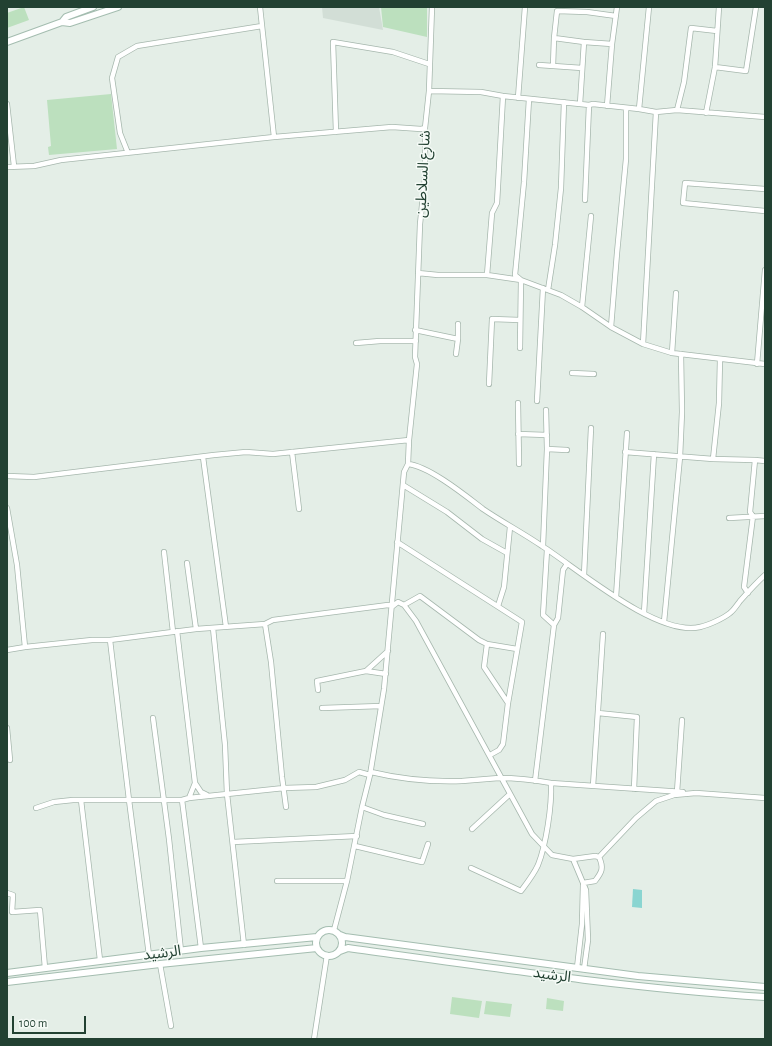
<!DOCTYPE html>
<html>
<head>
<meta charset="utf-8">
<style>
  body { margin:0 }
  #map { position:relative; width:772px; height:1046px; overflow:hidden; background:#e4eee7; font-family:"Alegreya Sans",sans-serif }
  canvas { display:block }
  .frame { position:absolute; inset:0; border:8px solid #224132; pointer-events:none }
  .scale { position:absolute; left:12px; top:1016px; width:74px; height:18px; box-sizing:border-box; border:2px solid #224132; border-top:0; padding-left:5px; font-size:12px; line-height:14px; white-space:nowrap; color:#224132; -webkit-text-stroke:3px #f5faf6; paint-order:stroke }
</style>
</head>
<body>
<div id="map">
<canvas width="772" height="1046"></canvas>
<div class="frame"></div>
<div class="scale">100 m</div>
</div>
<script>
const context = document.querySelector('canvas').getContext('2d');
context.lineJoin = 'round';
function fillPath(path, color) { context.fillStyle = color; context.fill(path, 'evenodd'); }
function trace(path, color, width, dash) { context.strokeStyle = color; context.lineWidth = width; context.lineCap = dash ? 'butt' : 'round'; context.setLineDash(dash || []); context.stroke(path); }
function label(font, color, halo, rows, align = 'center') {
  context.font = font + ' "Alegreya Sans","Noto Sans Arabic",sans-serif'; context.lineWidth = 3; context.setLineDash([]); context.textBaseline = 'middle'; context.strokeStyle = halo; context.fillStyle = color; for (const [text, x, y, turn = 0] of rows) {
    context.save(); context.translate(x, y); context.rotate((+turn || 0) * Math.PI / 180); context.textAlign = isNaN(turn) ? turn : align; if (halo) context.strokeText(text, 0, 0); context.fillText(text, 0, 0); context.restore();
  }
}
fillPath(new Path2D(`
  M322 7H379L383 30 323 18Z`), '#d2ded6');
fillPath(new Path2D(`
  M24 7 29 20 7 28V13Z
  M381 7H427V37L383 27Z
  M111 94 117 149 49 155 48 147 51 146 47 100Z
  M452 997 482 1001 479 1018 450 1014Z
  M547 998 564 1001 563 1011 546 1009Z
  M486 1001 512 1004 510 1017 484 1014Z`), '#bce0be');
fillPath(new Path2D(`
  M633 889 642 890V908L632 907Z`), '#8ad5d1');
const street = new Path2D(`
  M260 7 274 137
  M554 38 584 42 612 44
  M539 65 582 68
  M553 66 554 38 557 11 587 12 616 16
  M715 67 746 71 756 7
  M429 91 481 92 503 96 580 104 589 105 593 104 639 109 656 112 677 110 765 117
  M518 98 525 7
  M7 104 14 166
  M580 104 584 42
  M607 106 612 44 617 7
  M639 109 649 7
  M677 110 684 82 691 28 717 31
  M706 113 715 67 719 7
  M336 132 333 42 393 52 429 64
  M128 153 120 133 112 78 118 57 137 46 262 26
  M7 167 34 166 61 160 274 137 392 127 421 129 425 128
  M765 189 685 183 683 203 765 211
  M585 200 589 105
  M418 273 438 275H487L521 280 561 295 582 307 611 327 643 344 672 353 765 364
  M487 275 492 213 497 203 503 96
  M548 290 555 245 561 188 564 102
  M582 307 591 216
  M611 327 617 253 626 159V108
  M415 330 458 339 456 354
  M458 339V324
  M356 343 380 341H416
  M643 344 656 112
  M520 348 521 280 515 275 524 182 529 99
  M672 353 676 293
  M757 364 765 270
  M572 373 594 374
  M489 384 492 319 520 320
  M537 401 543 288
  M518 403 519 464
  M518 434 547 435
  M547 449 567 450
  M292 452 299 509
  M625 452 713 459 755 460 750 512 753 516 744 587 748 593
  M203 457 226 627
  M713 459 719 403 720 359
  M755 460 765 461
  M408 464C429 466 466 496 483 509 502 522 523 533 542 546 578 569 657 637 700 627 709 625 724 618 730 613 734 610 737 605 740 601 748 592 756 583 765 575
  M7 476 34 477 214 455 246 452 273 454 409 440
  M403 485 447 512 482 539 507 553
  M7 508 17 565 25 647
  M729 518 765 516
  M397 542 522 622 508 703 503 744 499 750 490 755
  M543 546 547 449 546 410
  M164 552 173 632
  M187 563 196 629
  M584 575 591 428
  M616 597 627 433
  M404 605 420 596 479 640 487 644 484 667 508 703
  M498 606 504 587 510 527
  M644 613 654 454
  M664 622 680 457 682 412 681 354
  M265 624 271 662 282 777 286 807
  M554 625 558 618 563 570 567 564
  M213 628 225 745 227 794 284 788 316 787 345 780 359 772 370 775
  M177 631 195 783 189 798 227 794 244 945
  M110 640 129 800H182L189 798
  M487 644 517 649
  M7 650 25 647 92 640H110L196 629 265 624 273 620 388 605 393 606 398 602 404 605 416 621 532 834 552 855 573 859 595 856 599 857 636 818 656 801 674 795 696 793 765 798
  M366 671 388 651
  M318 690 317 681 366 671 386 674
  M322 708 381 706
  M598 713 637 717 634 789
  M153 718 169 839 181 951
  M7 728 10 760
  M371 772C400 779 432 782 462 781 475 780 487 779 499 778 516 778 534 780 551 783 552 806 546 845 538 865 534 874 527 883 521 891L471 868
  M535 781 554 625 543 615 547 550
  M195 783 201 792 207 795
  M551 783 683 792
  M593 786 603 634
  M677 792 682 720
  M81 800 100 960
  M182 800 201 948
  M362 807 384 815 423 824
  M36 808 54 802 73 800H129L149 955
  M472 829 510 794
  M233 842 357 836
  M355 846 422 862 428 844
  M573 859 586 890 588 940 584 969
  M277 881H347
  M583 883 595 881C602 872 604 868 599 857
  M7 893 13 895 12 912 40 910 45 968
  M334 930 347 881 362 807 370 775 384 689 404 472 408 464 409 440 417 364 415 357 420 224 425 177V128L429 91 432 7
  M160 964 171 1026
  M577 968 582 924 583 885
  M314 1039 327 955`);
const secondary = new Path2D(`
  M62 22 66 17 93 7
  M7 42 62 22 70 23 118 7
  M316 943a13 13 0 1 1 26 0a13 13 0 1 1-26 0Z
  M340 935 345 937 638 976 765 987
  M340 951 348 948C486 967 625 988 765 997
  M7 973 201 948 317 937
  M7 982 160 964 317 948`);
trace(street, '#a6b7ad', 6);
trace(secondary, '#a4bdb0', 8);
trace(street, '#fff', 4.5);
trace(secondary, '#fff', 6);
label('15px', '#224132', '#f5faf6', [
  ["شارع السلاطين",423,174,-87],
  ["الرشيد",162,953,-7],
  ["الرشيد",552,975,8]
]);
</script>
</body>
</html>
